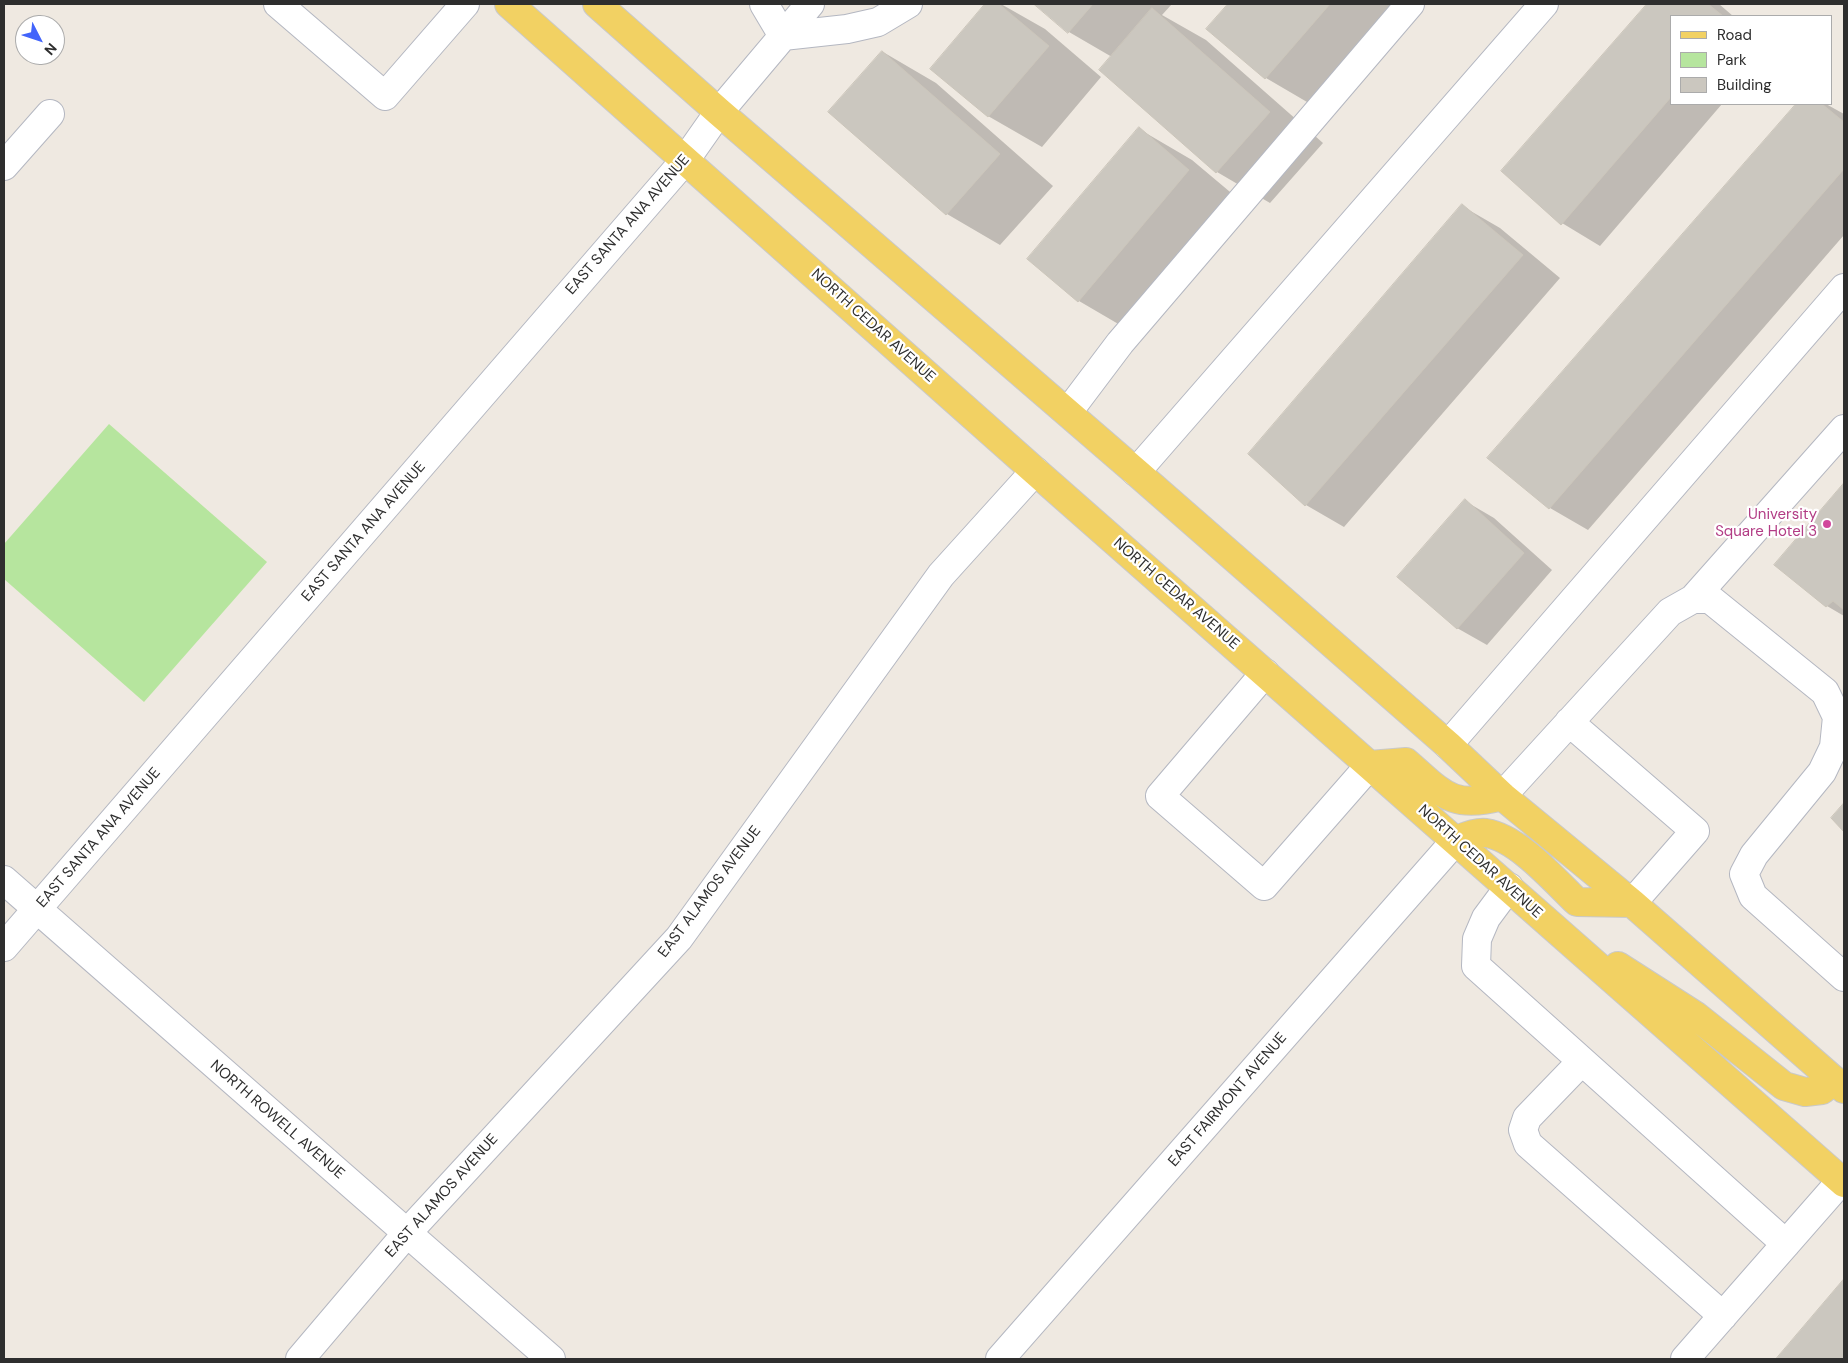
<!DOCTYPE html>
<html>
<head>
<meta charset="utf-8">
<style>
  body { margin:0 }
  #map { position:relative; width:1848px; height:1363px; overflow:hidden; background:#efe9e1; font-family:"DM Sans",sans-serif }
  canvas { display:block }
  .frame { position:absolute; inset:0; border:5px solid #2e2e2e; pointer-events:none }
  .legend { position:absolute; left:1670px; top:15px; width:162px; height:90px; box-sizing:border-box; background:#fff; border:1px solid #ababab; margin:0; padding:6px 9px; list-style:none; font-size:15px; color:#2e2e2e }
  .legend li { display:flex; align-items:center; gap:10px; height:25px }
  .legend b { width:25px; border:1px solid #ababab }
  .north { position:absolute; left:15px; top:15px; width:50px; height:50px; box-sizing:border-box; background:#fff; border:1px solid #ababab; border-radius:50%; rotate:131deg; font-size:14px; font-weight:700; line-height:20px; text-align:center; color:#2e2e2e }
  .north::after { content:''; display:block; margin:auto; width:18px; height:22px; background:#4264fb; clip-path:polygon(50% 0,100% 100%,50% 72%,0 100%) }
</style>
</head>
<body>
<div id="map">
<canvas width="1848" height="1363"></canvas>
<div class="frame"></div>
<ul class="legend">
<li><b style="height:6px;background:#f2d163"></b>Road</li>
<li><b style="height:14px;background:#b6e59e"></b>Park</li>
<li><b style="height:14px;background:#cbc7bf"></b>Building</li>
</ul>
<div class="north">N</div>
</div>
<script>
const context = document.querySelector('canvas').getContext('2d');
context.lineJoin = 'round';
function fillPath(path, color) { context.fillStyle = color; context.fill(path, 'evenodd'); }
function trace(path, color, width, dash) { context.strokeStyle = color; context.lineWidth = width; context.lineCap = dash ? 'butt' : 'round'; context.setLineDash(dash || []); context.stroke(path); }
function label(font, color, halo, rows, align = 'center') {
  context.font = font + ' "DM Sans",sans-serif'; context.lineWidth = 4.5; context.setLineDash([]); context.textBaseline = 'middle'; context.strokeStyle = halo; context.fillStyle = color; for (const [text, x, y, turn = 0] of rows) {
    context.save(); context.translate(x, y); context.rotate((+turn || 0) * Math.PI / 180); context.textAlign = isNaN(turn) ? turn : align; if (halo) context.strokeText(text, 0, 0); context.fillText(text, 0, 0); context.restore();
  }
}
fillPath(new Path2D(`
  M109 424 267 562 144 702 4 579V544Z`), '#b6e59e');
fillPath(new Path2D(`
  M987 4H1001L1045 29 1101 77 1042 147 988 116 932 69Z
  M1036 4H1172L1162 15 1206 40 1323 143 1270 203 1217 172 1101 70 1112 57 1069 32Z
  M1230 4H1409L1319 109 1266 78 1208 29Z
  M1649 4H1719L1733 16H1672V104H1722L1600 246 1562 223 1503 171Z
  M883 52 936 83 1053 186 1000 245 947 214 830 112Z
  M1798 104H1826L1844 114V235L1588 530 1550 508 1489 458Z
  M1139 129 1192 160 1242 202 1132 332 1079 301Z
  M1462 206 1500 228 1560 278 1344 527 1306 505Z
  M1844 485V616L1827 606 1776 565Z
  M1465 501 1494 518 1552 570 1487 645 1457 628Z
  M1844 1281V1359H1777Z`), '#0003');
const building = new Path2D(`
  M985 4H999L1049 46 988 117 930 69Z
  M1034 4H1093L1068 33Z
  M1228 4H1330L1265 79 1206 29Z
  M1647 4H1708L1723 16H1672V96L1561 225 1501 171Z
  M1152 8 1270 112 1216 173 1099 70Z
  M882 51 1000 154 946 215 828 112Z
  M1796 104H1822L1844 122V169L1549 509 1487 458Z
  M1139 127 1189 170 1078 302 1027 259Z
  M1462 204 1523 255 1305 506 1248 454Z
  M1844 483V610L1833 601 1826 607 1774 565Z
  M1465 499 1524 553 1457 629 1397 577Z
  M1844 803V832L1831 818Z
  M1844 1279V1359H1776Z`);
fillPath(building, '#cbc7bf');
trace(building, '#cbc5ba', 1);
const minor = new Path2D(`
  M278 4 385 96 465 4
  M764 4 783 36 847 29 878 22 908 4
  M4 166 50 114
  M1068 412 1120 343 1410 4
  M1136 472 1544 4
  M1693 599 1844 429
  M1265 673 1160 796 1264 886 1370 765
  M1569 722 1695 831 1632 903
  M1448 745 1844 288
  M1502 796 1670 612 1693 599H1710L1825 692 1837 717 1834 747 1822 772 1754 855 1744 874 1753 896 1844 977
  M4 880 551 1359
  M1509 887 1486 918 1477 939 1476 966 1786 1244
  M4 947 686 159 719 112 810 4
  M1582 1061 1527 1118 1523 1130 1528 1144 1723 1316
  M300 1359 407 1233 679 938 941 575 1035 471
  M1000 1359 1456 840
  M1685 1359 1841 1181`);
const major = new Path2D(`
  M509 4 1035 471 1844 1183
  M597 4 719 112 1136 472 1448 745 1502 796 1632 903 1844 1089
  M1370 765 1406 762C1442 793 1451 810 1502 796
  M1456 840C1465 837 1475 832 1486 833 1518 838 1554 880 1577 902L1632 903
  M1618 966 1696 1016 1784 1086 1805 1092 1822 1090 1834 1080`);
trace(minor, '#b4b7c1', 30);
trace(major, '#c9c9c9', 30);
trace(minor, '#fff', 28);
trace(major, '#f2d163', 28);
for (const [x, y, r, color] of [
  [1827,524,5,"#d1479c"]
]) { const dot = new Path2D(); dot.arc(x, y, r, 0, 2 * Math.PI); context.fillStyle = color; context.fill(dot); trace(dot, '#fff', 2); }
label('15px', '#2e2e2e', '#fff', [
  ["EAST SANTA ANA AVENUE",628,225,-49],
  ["NORTH CEDAR AVENUE",873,326,42],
  ["EAST SANTA ANA AVENUE",364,532,-49],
  ["NORTH CEDAR AVENUE",1176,594,41],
  ["EAST SANTA ANA AVENUE",99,838,-49],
  ["NORTH CEDAR AVENUE",1480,862,42],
  ["EAST ALAMOS AVENUE",710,892,-53],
  ["EAST FAIRMONT AVENUE",1228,1100,-49],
  ["NORTH ROWELL AVENUE",277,1120,41],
  ["EAST ALAMOS AVENUE",442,1196,-48]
]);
label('15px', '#b23c85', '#fff', [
  ["University",1817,515],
  ["Square Hotel 3",1817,532]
], 'right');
</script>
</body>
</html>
